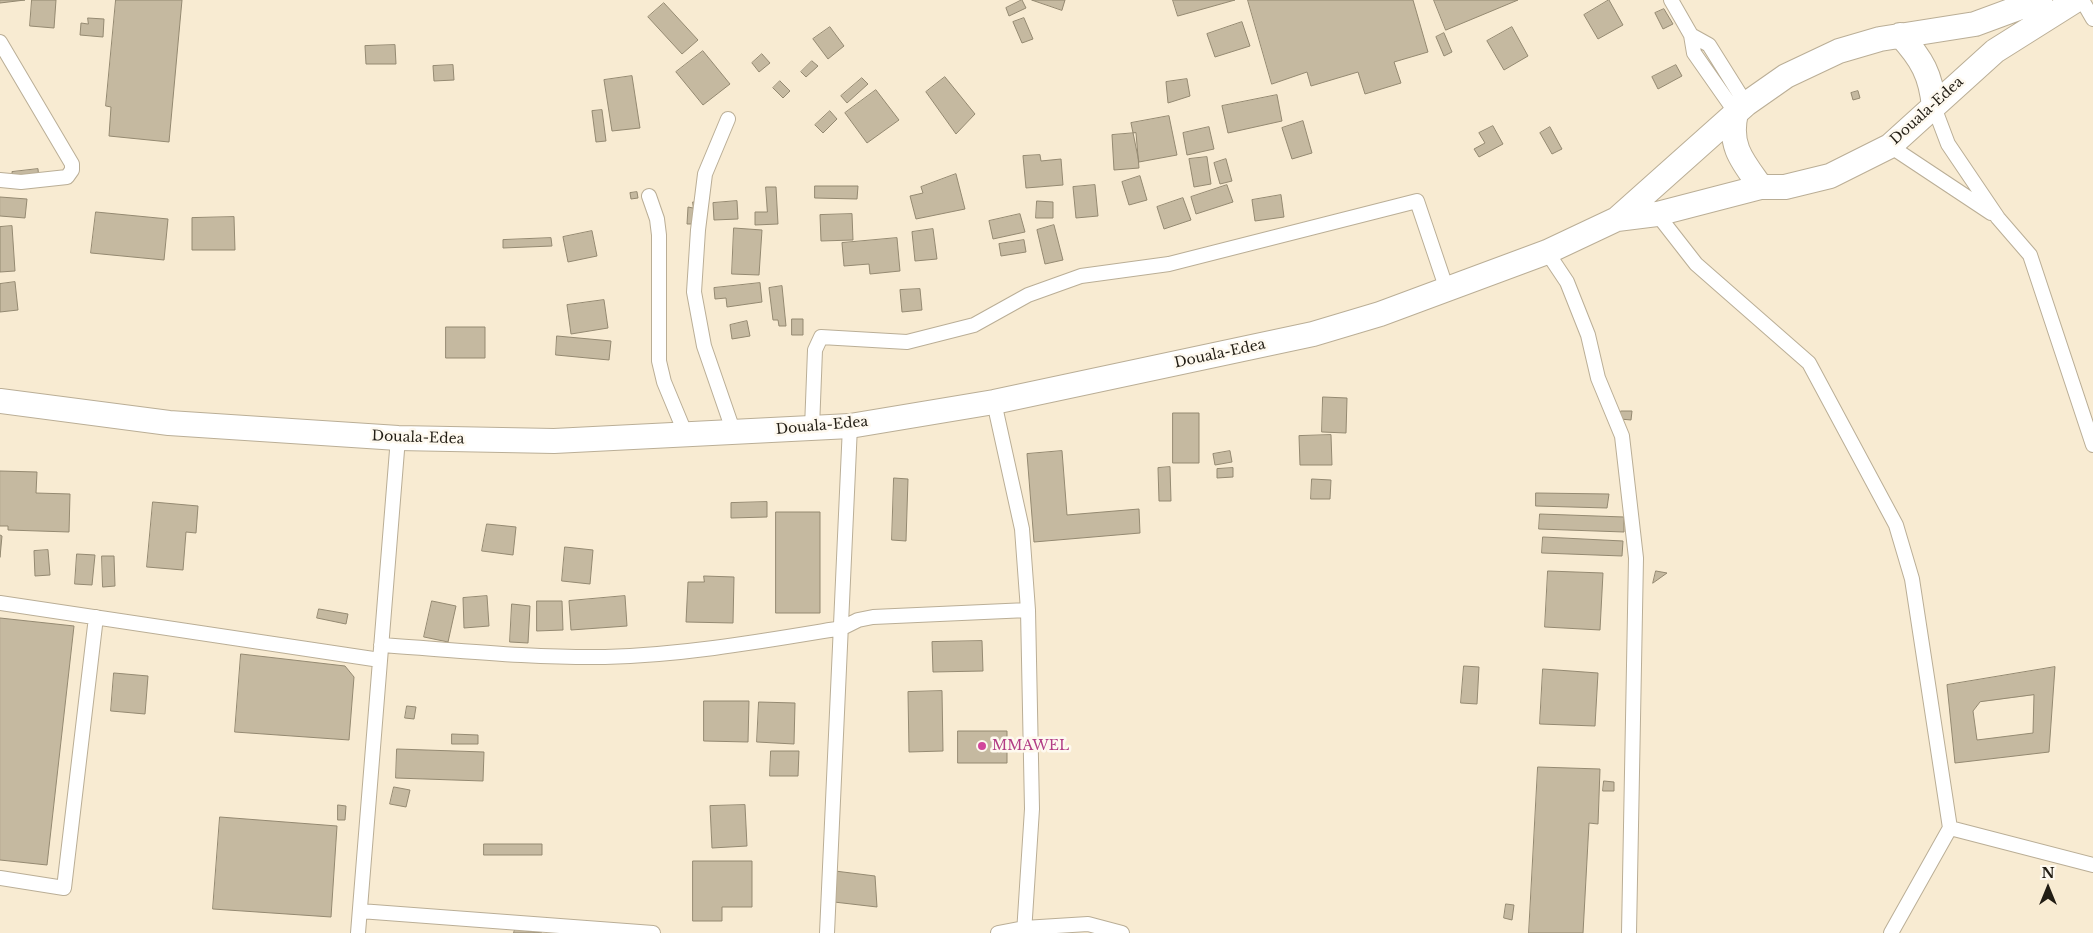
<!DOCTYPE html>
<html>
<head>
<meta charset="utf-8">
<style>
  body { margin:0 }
  #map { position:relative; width:2093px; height:933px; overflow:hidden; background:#f8ebd2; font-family:"Libre Baskerville",serif }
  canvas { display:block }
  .north { position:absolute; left:2023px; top:863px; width:50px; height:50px; -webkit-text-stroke:4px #fef9ef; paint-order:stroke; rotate:0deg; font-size:14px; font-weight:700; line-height:20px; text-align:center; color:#221d14 }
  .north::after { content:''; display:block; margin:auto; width:18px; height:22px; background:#221d14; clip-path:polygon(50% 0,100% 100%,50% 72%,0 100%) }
</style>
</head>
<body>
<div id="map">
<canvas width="2093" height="933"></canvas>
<div class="north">N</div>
</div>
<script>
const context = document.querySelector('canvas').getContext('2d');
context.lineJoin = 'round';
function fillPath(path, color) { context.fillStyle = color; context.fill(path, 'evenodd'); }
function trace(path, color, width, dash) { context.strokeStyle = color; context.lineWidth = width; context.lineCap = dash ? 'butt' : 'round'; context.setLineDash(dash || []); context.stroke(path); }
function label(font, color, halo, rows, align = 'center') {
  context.font = font + ' "Libre Baskerville",serif'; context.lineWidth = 5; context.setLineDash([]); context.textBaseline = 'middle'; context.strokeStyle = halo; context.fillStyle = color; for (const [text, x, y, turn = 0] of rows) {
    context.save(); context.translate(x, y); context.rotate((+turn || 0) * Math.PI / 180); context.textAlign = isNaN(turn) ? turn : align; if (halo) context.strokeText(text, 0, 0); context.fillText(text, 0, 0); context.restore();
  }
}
const building = new Path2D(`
  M0 0H25L0 3Z
  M32 0H56L54 28 30 26Z
  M116 0H182L169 142 109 136 111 107 106 106Z
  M1022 0 1026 8 1009 16 1006 8Z
  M1032 0H1065L1062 10Z
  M1173 0H1235L1178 16Z
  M1248 0H1413L1428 52 1394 62 1401 83 1365 94 1358 72 1311 86 1307 72 1272 84Z
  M1434 0H1518L1446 30Z
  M1609 0 1623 25 1598 39 1584 15Z
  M664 3 698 40 682 54 648 17Z
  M1664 9 1673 24 1663 29 1655 13Z
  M88 18 104 19 103 37 80 35 81 23 88 24Z
  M1024 18 1033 39 1022 43 1013 22Z
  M1242 22 1250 46 1215 57 1207 34Z
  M830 27 844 46 828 59 813 39Z
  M1512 27 1528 56 1504 70 1487 41Z
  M1444 33 1452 52 1444 56 1436 37Z
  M395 45 396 64H366L365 46Z
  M703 51 730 84 703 105 676 72Z
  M762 54 770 63 759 72 752 63Z
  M812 61 818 66 806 77 801 72Z
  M453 65 454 80 434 81 433 66Z
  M1676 65 1682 76 1658 89 1652 77Z
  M632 76 640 128 612 131 604 80Z
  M945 77 975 114 956 134 926 92Z
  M862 78 868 84 847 103 841 96Z
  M1187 79 1190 96 1168 103 1166 82Z
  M780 81 790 91 783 98 773 88Z
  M876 90 899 120 867 143 845 113Z
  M1858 91 1860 98 1853 100 1851 93Z
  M1277 95 1282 121 1228 133 1222 106Z
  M602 110 606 141 596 142 592 111Z
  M830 111 837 119 823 133 815 125Z
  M1169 116 1177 155 1139 162 1131 123Z
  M1303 121 1312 153 1292 159 1282 128Z
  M1493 126 1503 144 1479 157 1474 149 1485 143 1479 133Z
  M1209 127 1214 149 1187 155 1183 133Z
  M1550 127 1562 149 1552 154 1540 133Z
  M1136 133 1139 168 1114 170 1112 135Z
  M1040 155 1041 161 1061 159 1063 185 1026 188 1023 156Z
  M1207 157 1211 184 1194 187 1189 159Z
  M1226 159 1232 181 1220 184 1214 163Z
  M38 169 39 179 13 182 12 172Z
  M956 174 965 209 916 219 910 196 923 193 921 187Z
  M1140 176 1147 200 1129 205 1122 182Z
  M1095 185 1098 216 1076 218 1073 187Z
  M1227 185 1233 202 1196 214 1191 197Z
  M815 186H858L857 199 815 198Z
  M766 187H776L778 224 755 225V212H767Z
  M637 192 638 198 631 199 630 193Z
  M1281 195 1284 217 1255 221 1252 200Z
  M0 197 27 199 25 218 0 216Z
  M1183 198 1191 220 1164 229 1157 207Z
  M737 201 738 219 714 220 713 203Z
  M1037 201 1053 202V218H1036Z
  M693 202H697L696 224H687L688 207 693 208Z
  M96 212 168 219 164 260 91 253Z
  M852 214 853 240 821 241 820 215Z
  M1020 214 1025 232 993 239 989 221Z
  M234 217 235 250H192V218Z
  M1054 225 1063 260 1045 264 1037 230Z
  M12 226 15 271 0 272V227Z
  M734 228 762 230 759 275 732 274Z
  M933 229 937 259 915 261 912 232Z
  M592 231 597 256 568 262 563 237Z
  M551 238 552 246 503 248V240Z
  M897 238 900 271 870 274 869 264 844 266 842 243Z
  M1024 240 1026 252 1001 256 999 244Z
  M15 282 18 310 0 312V284Z
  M760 283 762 302 727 307 726 298 715 299 714 288Z
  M782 286 786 326H779L778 320H773L769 288Z
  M920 289 922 310 902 312 900 290Z
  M604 300 608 328 571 334 567 305Z
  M792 319H803V335H792Z
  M747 321 750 336 732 339 730 325Z
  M446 327H485V358H446Z
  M557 336 611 341 609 360 556 355Z
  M1323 397 1347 398 1346 433 1322 432Z
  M1621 411H1632L1631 420 1620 419Z
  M1173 413H1199V463H1173Z
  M1331 435 1332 465H1300L1299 436Z
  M1062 451 1067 515 1139 509 1140 533 1034 542 1027 454Z
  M1230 451 1232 462 1215 465 1213 454Z
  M1170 467 1171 501H1159L1158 468Z
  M1233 468V477L1217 478V469Z
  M0 471 37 472 36 493 70 494 69 532 8 530V526H0Z
  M894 478 908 479 906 541 892 540Z
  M1312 479 1331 480 1330 499H1311Z
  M1536 493 1609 494 1607 508 1536 506Z
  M153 502 198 506 196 533 186 532 183 570 147 567Z
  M767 502V517L731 518V503Z
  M776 512H820V613H776Z
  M1540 514 1624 517V532L1539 529Z
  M487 524 516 527 513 555 482 551Z
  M0 535 2 536 0 557Z
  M1543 537 1623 541 1622 556 1542 553Z
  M565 547 593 550 590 584 562 581Z
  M48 550 50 575 35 576 34 551Z
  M77 554 95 555 92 585 75 584Z
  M102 556H114L115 586 103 587Z
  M1548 571 1603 573 1600 630 1545 627Z
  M1656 571 1667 573 1653 583Z
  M704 576 734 577 733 623 686 622 688 582H704Z
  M487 596 489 626 464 628 463 598Z
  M625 596 627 626 571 630 569 601Z
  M432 601 456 606 448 642 424 637Z
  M537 601H562L563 630 537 631Z
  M512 604 530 606 528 643 510 642Z
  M319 609 348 614 346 624 317 618Z
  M0 618 74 626 47 865 0 860Z
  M982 641 983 671 933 672 932 642Z
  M241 654 345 666 354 677 349 740 235 732Z
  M1464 666 1479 667 1477 704 1461 703Z
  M2055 667 2049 752 1955 763 1947 685ZM2034 695 2033 733 1977 740 1973 711 1980 702Z
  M1543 669 1598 673 1595 726 1540 724Z
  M114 673 148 676 145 714 111 711Z
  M942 691 943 751 909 752 908 692Z
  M704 701H749L748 742 704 741Z
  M759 702 795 703 794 744 757 742Z
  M407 706 416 707 414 719 405 718Z
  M958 731H1007V763H958Z
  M452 734 478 735V744H452Z
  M397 749 484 752 483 781 396 778Z
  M771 751H799L798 776H770Z
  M1538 767 1600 769 1598 824 1589 823 1583 933H1529Z
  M1604 781 1614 782V791H1603Z
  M394 787 410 790 406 807 390 804Z
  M338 805 346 806 345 820H338Z
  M745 805 747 846 712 848 710 806Z
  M220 817 337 826 331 917 213 909Z
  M484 844H542V855H484Z
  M693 861H752V907H722V921H693Z
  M835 871 875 876 877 907 834 902Z
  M1506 904 1514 905 1512 920 1504 918Z
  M515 929 542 933H514Z`);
fillPath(building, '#c5b9a0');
trace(building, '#948971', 1);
const minor = new Path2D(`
  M1671 0 1691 35 1694 53 1736 113
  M2082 0 2093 19
  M1691 35 1709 45 1746 104
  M0 42 72 164V170L67 177 21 182 0 180
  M1934 107 1948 144 1998 218 2030 255 2093 445
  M728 119 705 174 698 230 694 292 704 346 734 433
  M1890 146 1991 213
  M649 196 657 219 659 235V361L664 382 686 435
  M1657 214 1696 264 1809 363 1896 525 1912 579 1950 828 1891 933
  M1547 252 1567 282 1588 335 1598 378 1622 436 1636 558 1629 933
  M994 402 1022 529 1028 610 1032 809 1024 933
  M812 428 815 350 821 337 907 342 974 325 1028 295 1081 276 1169 264 1417 201 1447 290
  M0 603 380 660
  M381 645C456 650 531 658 605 657 685 655 763 641 842 628L858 620 873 617 1028 610
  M1950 828 2093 865
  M0 878 64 888 96 617
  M360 911 653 933
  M358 933 398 438
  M827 933 850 426
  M998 933 1024 928 1088 924 1122 933`);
const trunk = new Path2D(`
  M1900 35C1922 59 1931 75 1934 107
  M1736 113C1728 146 1743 162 1761 187
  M1617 219 1657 214 1761 187H1785L1830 176 1890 146 1995 51 2076 0
  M0 401 169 423 398 438 554 441 850 426 994 402 1313 334 1380 314 1547 252 1617 219 1746 104 1786 76 1839 51 1880 39 1975 24 2040 0`);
trace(minor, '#baae96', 16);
trace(trunk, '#baae96', 26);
trace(minor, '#fff', 14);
trace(trunk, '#fff', 24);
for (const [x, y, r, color] of [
  [982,746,5,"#d1479c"]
]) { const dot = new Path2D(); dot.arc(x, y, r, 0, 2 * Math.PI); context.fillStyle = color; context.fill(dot); trace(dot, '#fef9ef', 2); }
label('14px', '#221d14', '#fef9ef', [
  ["Douala-Edea",1927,111,-42],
  ["Douala-Edea",1220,354,-12],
  ["Douala-Edea",822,426,-5],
  ["Douala-Edea",418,438,2]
]);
label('14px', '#b23c85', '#fef9ef', [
  ["MMAWEL",992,746]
], 'left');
</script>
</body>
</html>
